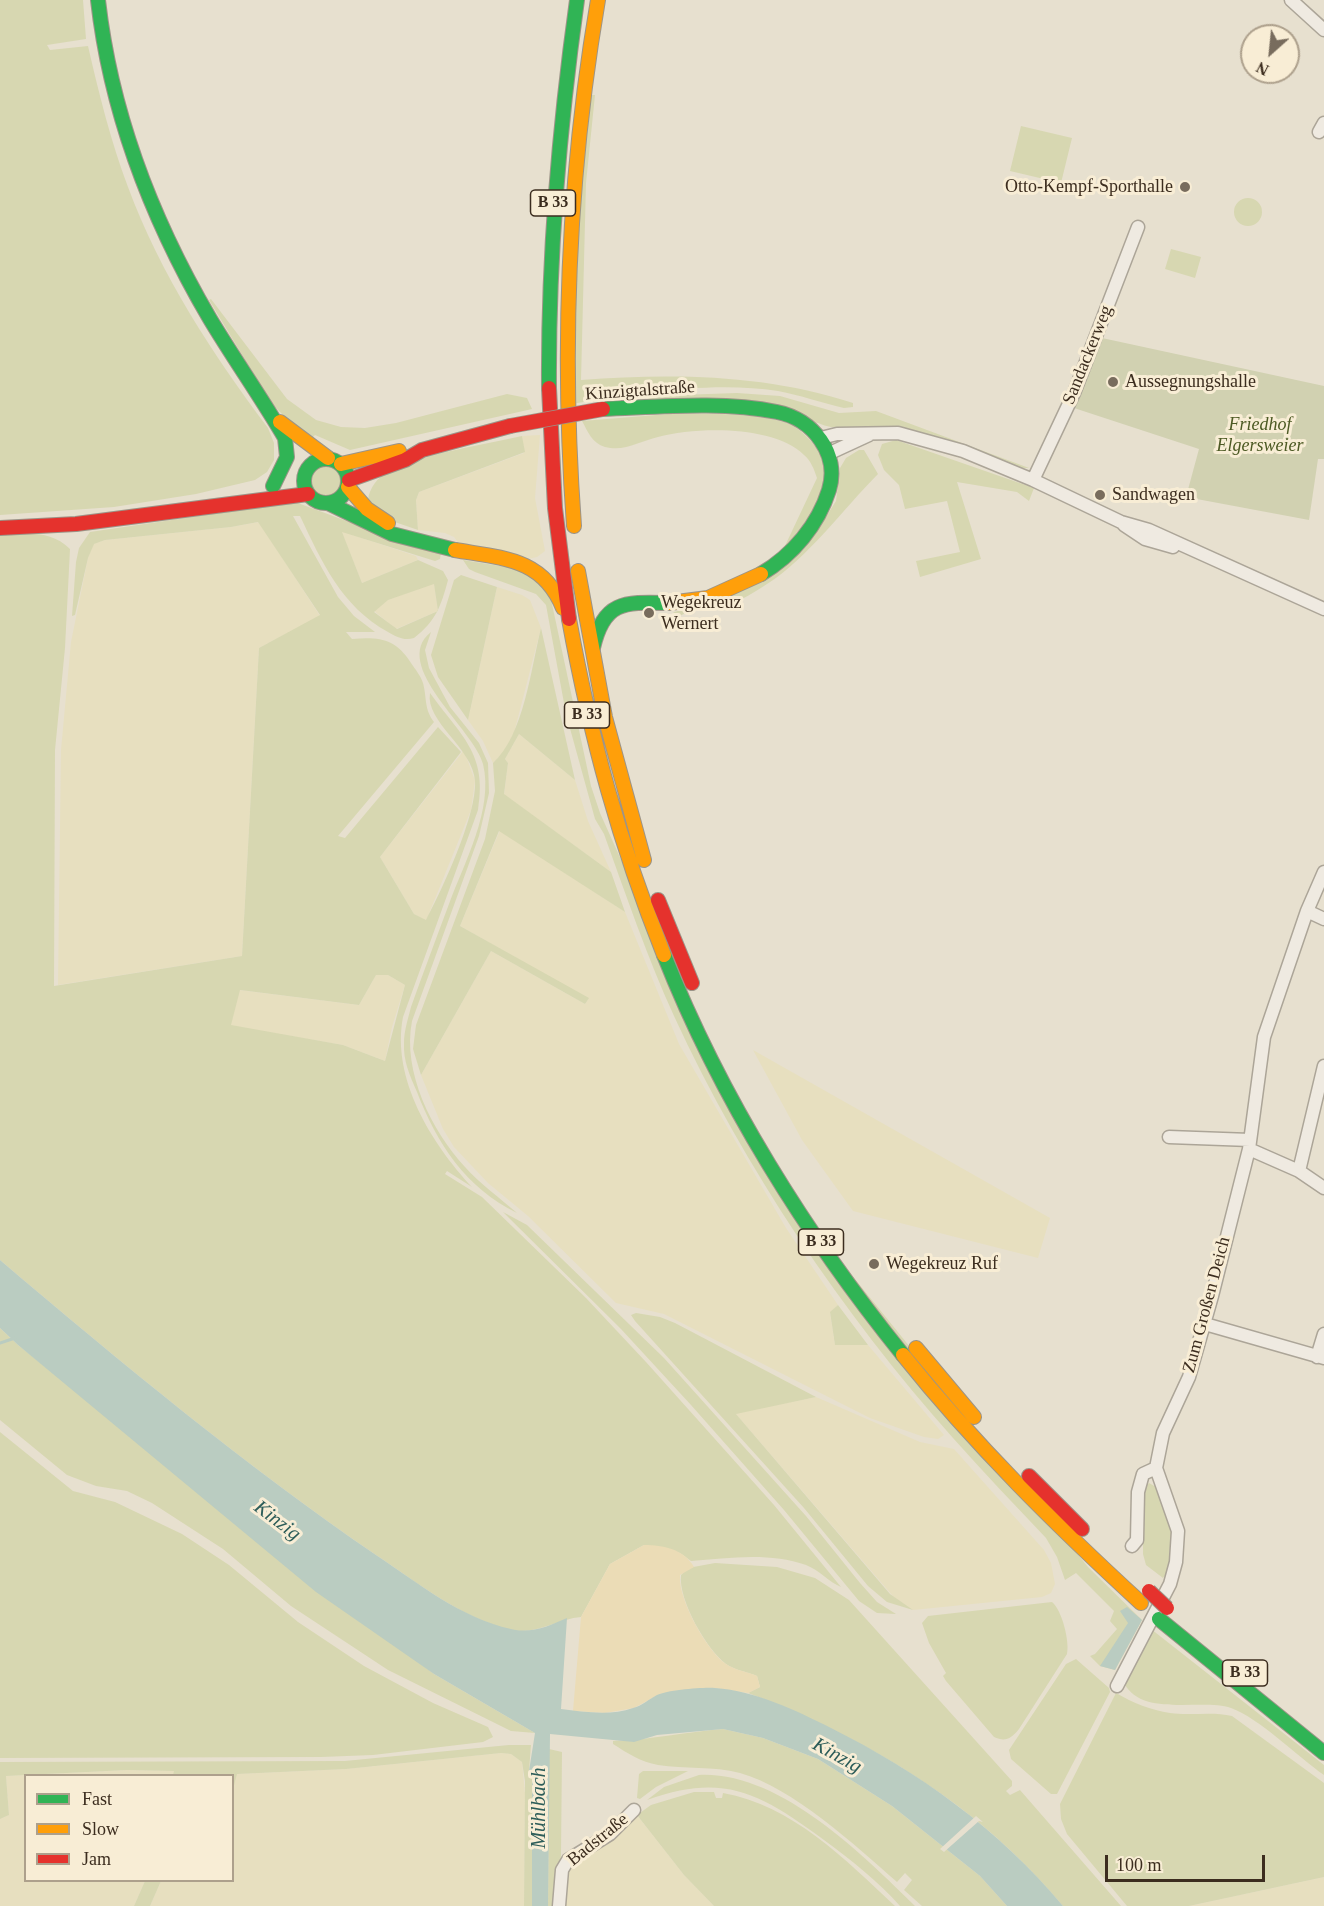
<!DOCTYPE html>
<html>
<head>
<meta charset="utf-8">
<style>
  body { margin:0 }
  #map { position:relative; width:1324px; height:1906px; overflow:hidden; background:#e7e0cf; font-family:"Times New Roman",serif }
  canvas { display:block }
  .legend { position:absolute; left:24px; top:1774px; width:210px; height:108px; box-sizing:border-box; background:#f8edd5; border:2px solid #ada08c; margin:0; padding:8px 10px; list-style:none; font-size:18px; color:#3c2d1f }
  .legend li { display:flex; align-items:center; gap:12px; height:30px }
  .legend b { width:30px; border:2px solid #ada08c }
  .north { position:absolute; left:1240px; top:24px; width:60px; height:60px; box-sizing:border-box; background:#f8edd5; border:2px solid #ada08c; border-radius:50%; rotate:207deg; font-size:16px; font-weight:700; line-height:24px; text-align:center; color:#3c2d1f }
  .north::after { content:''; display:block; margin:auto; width:21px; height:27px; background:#786c5d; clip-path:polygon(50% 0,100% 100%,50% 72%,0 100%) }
  .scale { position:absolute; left:1105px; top:1855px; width:160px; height:27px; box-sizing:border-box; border:3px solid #3c2d1f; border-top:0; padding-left:8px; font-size:18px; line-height:21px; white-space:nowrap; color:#3c2d1f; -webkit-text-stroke:4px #f8edd5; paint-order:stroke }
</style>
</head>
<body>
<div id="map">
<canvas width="1324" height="1906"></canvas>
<ul class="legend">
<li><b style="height:8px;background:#30b455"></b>Fast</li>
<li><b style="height:8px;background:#ff9f0a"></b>Slow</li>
<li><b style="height:8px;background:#e5322d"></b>Jam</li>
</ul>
<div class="north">N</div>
<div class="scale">100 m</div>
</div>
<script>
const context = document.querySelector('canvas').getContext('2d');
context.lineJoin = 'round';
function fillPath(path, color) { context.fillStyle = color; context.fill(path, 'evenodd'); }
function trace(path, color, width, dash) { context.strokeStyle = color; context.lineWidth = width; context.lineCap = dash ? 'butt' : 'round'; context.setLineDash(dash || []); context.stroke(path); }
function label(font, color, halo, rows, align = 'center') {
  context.font = font + ' "Times New Roman",serif'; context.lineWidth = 6; context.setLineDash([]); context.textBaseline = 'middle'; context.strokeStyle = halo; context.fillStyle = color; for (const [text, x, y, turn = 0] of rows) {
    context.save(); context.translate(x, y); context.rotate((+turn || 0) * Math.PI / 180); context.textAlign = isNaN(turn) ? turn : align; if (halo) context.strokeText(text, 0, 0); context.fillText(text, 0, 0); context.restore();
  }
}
fillPath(new Path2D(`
  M540 435 535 498 545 551 537 557 528 559 460 545 454 537 445 533 418 530 416 500 419 492 524 453 522 436Z
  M259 522 320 616 259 648 242 956 58 985 61 750 71 642 88 558 93 544 105 540 231 527Z
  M341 531 416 556 418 560 362 583Z
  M434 583 438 611 396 629 374 611 387 600Z
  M497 587 522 595 530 600 541 628 514 733 504 752 493 763 483 741 468 720Z
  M519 734 575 780 588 821 611 872 504 795 508 763 505 759Z
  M464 750 475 781 471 810 426 921 414 914 380 857Z
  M500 830 625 912 679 1044 786 1228 838 1305 830 1313 835 1345H868L944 1435 938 1439 924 1437 870 1418 664 1314 616 1303 528 1216 488 1183 454 1147 443 1129 421 1075 491 951 585 1004 588 999 460 926Z
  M376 975H388L405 985 392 1027 385 1061 343 1045 230 1026 239 990 359 1005Z
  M753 1050 1050 1218 1038 1258 853 1211 802 1140Z
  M816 1397 920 1442 954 1449 1044 1550 1051 1563 1055 1584 1051 1593 1042 1597 913 1610 898 1602 735 1413Z
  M501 1753 511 1754 522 1762 525 1794 524 1906H150L161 1881 232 1880V1789L236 1774 346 1769Z
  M127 1770 175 1771 173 1776H26V1880L145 1881 134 1906H0V1819L9 1815 6 1776Z
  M637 1815 684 1875 714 1906H563L569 1869Z
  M1324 1877V1906H1189Z`), '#e7dfbf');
fillPath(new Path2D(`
  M0 0H83L86 39 47 45 50 50 88 46C99 94 111 142 128 187 160 274 213 355 268 428L274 443V460L267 472 255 480 196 494 114 507 0 515Z
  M588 95H595L586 183 581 380C672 373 765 374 853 403V407L844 408C822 403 800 395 778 391 715 381 634 393 572 404L574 270Z
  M1021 126 1072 138 1061 183 1010 171Z
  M1234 212a14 14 0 1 1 28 0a14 14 0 1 1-28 0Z
  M1171 249 1201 257 1195 278 1165 269Z
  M211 299 287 399 316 420 341 427 365 428 396 423 507 394 527 398 532 409 350 450 315 435 309 441 271 403 209 300Z
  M737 393 780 396 839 413 876 411 1029 468H1019C980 455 940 436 900 428 872 421 844 435 818 423L625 401 680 395Z
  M669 414C707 414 746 412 784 422 795 425 802 432 810 440 844 476 809 520 784 548L817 478C814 469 811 461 804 455 773 425 697 427 658 437 640 441 625 452 605 447 592 443 588 432 582 421Z
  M522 436 525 452 419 492 416 500 418 530 389 520 368 500C369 489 378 476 389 471 429 452 479 446 522 436Z
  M896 440 1034 488 1029 501 1017 492 957 482 981 559 920 577 916 561 960 552 947 501 905 509 899 485 884 470 878 455 882 444Z
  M859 450H864L878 474C845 507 806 560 767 584 755 592 741 601 726 605 707 610 686 607 671 623L667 622 674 612 731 597 822 523 836 501 840 468 846 458Z
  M310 481a16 16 0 1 1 32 0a16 16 0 1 1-32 0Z
  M295 502 412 545 441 552 440 559 435 561 342 532 362 583 418 560 443 571 448 580C441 606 436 621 414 638 404 641 397 637 388 632 341 606 322 562 300 516H293L338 597 354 616 375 632H346L352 639C379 637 395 638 411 663 415 669 421 676 423 683 427 698 424 709 434 722L338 836 345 838 438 727 461 752 380 857 414 914 426 920C442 890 477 815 475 781 473 748 425 722 430 693 460 735 488 753 478 810L403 1017C391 1079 432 1144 472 1187L447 1171 445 1174 482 1197 586 1298 646 1362 774 1505 841 1587C829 1582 819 1570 806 1565 770 1552 728 1558 691 1561L680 1553 644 1545 610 1564 581 1617C557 1619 537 1635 511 1630 461 1618 418 1583 376 1555 246 1466 120 1362 0 1260V535C26 534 50 529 70 549L65 648 55 750 54 986 242 956 259 648 320 615 258 522 231 527 105 540 94 544 88 558 75 615 72 616 76 562 79 548 90 532ZM434 584 438 611 397 629 374 612 388 600ZM376 975H388L405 985 385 1061 343 1045 231 1025 240 990 359 1005Z
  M463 560 525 570 549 590 591 786 600 813 753 1153 1088 1567 1142 1620 1115 1670 1100 1666 1090 1656 1095 1654 1117 1629 1110 1621 1114 1611 1076 1573 1065 1580 1057 1557 1046 1538C1015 1505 983 1472 953 1438 842 1313 744 1168 674 1016 647 957 626 895 604 834L595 819 566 714 546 605 536 594 475 572 469 569Z
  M461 575 497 587 468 720 438 677 431 655 454 580Z
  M541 628 575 780 519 734 505 759 508 763 504 794 611 872 625 912 499 831 460 926 589 998 585 1004 491 951 421 1075 413 1049 416 1025 485 839 495 791 493 763C524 735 531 668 541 628Z
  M431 632 425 650 429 668 450 707 479 743 488 763 489 793 479 836 412 1021C402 1072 432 1131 465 1167 480 1184 500 1198 517 1213 466 1188 437 1144 417 1092 410 1076 403 1061 404 1043 404 1031 408 1019 411 1007 423 973 436 939 449 904 464 863 494 809 483 764 475 730 389 665 431 632Z
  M503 1212 527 1225 664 1358 806 1516 860 1583 877 1602 896 1614 877 1613 859 1601 784 1510 691 1405 621 1329Z
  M838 1305 868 1345H835L830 1312Z
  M636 1313 660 1317 675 1323 816 1397 736 1414 890 1594 913 1610 887 1602 868 1586 804 1508 635 1321 631 1315Z
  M0 1328 18 1345 434 1674 535 1733 511 1731 388 1670 291 1606 223 1549 152 1503 127 1491 96 1486 67 1475 0 1420Z
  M0 1432 73 1491 115 1502 182 1534 229 1565 298 1622 364 1666 433 1703 488 1727 493 1737 483 1742 373 1755 321 1757 0 1758Z
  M1149 1483 1156 1487C1164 1513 1187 1554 1163 1578L1146 1565 1143 1554V1489Z
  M715 1563 777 1567 815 1578 849 1600 1012 1781V1786L1006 1791 1010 1795 1020 1790 1121 1906H1063C979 1805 869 1739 748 1693L760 1687 757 1676C748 1672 734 1670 726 1664 706 1649 678 1599 681 1575L688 1568Z
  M1052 1602C1062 1610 1070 1642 1067 1654L1019 1729C1011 1739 1005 1742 994 1737L946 1681 943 1676 946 1673 929 1643 922 1623 928 1616Z
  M1151 1629 1324 1765V1775C1298 1757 1259 1718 1231 1708 1202 1698 1142 1718 1124 1683Z
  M1076 1659 1109 1688 1110 1692 1057 1794H1051L1011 1759 1009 1750 1066 1664Z
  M1116 1693C1133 1703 1151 1710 1170 1713 1191 1716 1212 1711 1232 1716L1324 1783V1877L1189 1906H1127L1067 1834 1061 1819 1060 1804Z
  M723 1729 763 1738 818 1759 892 1806 980 1876 1007 1906H922L904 1890 912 1880 905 1873 897 1882C856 1846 792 1787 740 1773 713 1766 685 1769 658 1765 641 1762 627 1753 613 1744V1741C648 1740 687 1732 723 1729Z
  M509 1745H531L529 1771 532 1772V1906H524L525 1781 522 1762 511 1754 501 1753 346 1769 237 1774 233 1789 232 1776 173 1775 174 1771 127 1770 6 1776 9 1815 0 1819V1762L345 1761Z
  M549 1749 562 1752 561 1855 555 1906H548Z
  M643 1771H688L656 1787 640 1799 637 1798 639 1774Z
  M699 1775C779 1771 862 1854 915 1906H900C878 1881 851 1860 824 1840 761 1794 725 1772 647 1800L664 1787Z
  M694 1792H714L716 1798H722L723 1793C792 1805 846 1860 895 1906H714L684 1875 637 1815 651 1805Z
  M145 1881H161L150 1906H134Z`), '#d7d7b1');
fillPath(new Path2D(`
  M644 1545C663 1545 684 1549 694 1567L680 1575C678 1599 706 1650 726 1664 734 1670 748 1672 757 1676L760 1687 748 1693 714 1688 660 1694 634 1708 605 1713 573 1711 581 1617 610 1564Z`), '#ebdcb6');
fillPath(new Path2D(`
  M1102 338 1324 386V459H1318L1309 520 1186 497 1199 449 1074 408Z`), '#d1d1b1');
fillPath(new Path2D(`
  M0 1260C120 1362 246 1466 376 1555 418 1583 461 1618 511 1629 531 1634 549 1626 567 1618L561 1709C584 1712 611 1716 633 1708 642 1706 649 1699 657 1695 668 1690 703 1687 715 1688 756 1691 795 1710 831 1728 919 1772 999 1829 1063 1906H1007L980 1876 892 1806 818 1759 763 1738 723 1729 657 1735 634 1742 550 1734 548 1906H532V1773L529 1771 535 1733 434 1674 316 1592 18 1345 0 1328Z
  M1127 1607 1142 1620 1115 1670 1100 1666 1128 1623 1120 1611Z`), '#baccc1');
fillPath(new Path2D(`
  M976 1816 983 1822 979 1821 944 1852 940 1849Z`), '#e7e0cf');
trace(new Path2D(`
  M0 1343 15 1338`), '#baccc1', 3);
const street = new Path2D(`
  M1291 0 1324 30
  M1319 132 1324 123
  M821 438 837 434 898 433 963 451 1033 480 1121 522 1149 530 1324 609
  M830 453 869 435
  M1033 480 1074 393 1138 227
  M1124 525 1145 539 1173 547
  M1307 911 1324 919
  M1169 1137 1250 1140
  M1249 1149 1299 1171 1324 1188
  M1299 1171 1324 1066
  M1205 1324 1324 1358
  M1317 1357 1324 1334
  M1132 1546 1137 1540 1138 1492 1143 1474 1156 1468
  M1117 1686 1170 1584 1176 1562 1178 1531 1156 1468 1163 1433 1189 1377 1212 1296 1249 1149 1264 1037 1307 911 1324 872
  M559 1906 562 1870 568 1860 610 1834 634 1810`);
const fast = new Path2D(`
  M98 0C111 115 152 220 210 319 234 359 261 397 285 438L287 457 273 486
  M549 388C548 257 559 129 577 0
  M603 409C660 407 721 401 777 412 813 419 840 454 829 490 818 525 793 555 761 574
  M304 481a22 22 0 1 1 44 0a22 22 0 1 1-44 0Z
  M328 503 392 534 455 550
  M593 648C604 600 625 602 669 603
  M664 955C721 1099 807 1236 903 1355
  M1159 1619 1324 1753`);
const slow = new Path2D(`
  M280 422 328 458
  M341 464 399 451
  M348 487 367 509 388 523
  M574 526C561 349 568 175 598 0
  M455 550C502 558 543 558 563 608
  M578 571 605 717 644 860
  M669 603 708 598 761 574
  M569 619C591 739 619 842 664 955
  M916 1348 974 1417
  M903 1355C975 1445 1056 1525 1141 1603`);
const jam = new Path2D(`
  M549 388 555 508 569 619
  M349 480 405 460 422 450 510 426
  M0 528 76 524 308 494
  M658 900 692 983
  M1029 1476 1082 1529`);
trace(street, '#aca598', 15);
trace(fast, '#9c9488', 16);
trace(slow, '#9c9488', 16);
trace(jam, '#9c9488', 16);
trace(street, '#efeae1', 12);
trace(fast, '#30b455', 14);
trace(slow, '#ff9f0a', 14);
trace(jam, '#e5322d', 14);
const jamBridge = new Path2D(`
  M510 426 603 409
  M1149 1591 1167 1608`);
trace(jamBridge, '#9c9488', 16, []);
trace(jamBridge, '#e5322d', 14);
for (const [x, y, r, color] of [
  [1185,187,6,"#786c5d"],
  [1113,382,6,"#786c5d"],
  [1100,495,6,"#786c5d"],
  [649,613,6,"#786c5d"],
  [874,1264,6,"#786c5d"]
]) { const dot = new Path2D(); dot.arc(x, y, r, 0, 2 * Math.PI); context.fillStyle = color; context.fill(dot); trace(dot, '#f8edd5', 2); }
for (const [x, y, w] of [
  [553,203,45],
  [587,715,45],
  [821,1242,45],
  [1245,1673,45]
]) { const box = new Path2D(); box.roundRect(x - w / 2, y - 13, w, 26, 4.5); context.fillStyle = '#f8edd5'; context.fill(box); trace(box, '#3c2d1f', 1.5); }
label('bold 16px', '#3c2d1f', null, [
  ["B 33",553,203],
  ["B 33",587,715],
  ["B 33",821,1242],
  ["B 33",1245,1673]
]);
label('18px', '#3c2d1f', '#f8edd5', [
  ["Otto-Kempf-Sporthalle",1173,187,"right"],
  ["Aussegnungshalle",1125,382],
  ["Sandwagen",1112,495],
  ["Wegekreuz",661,603],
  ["Wernert",661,624],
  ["Wegekreuz Ruf",886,1264]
], 'left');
label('18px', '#3c2d1f', '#f8edd5', [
  ["Sandackerweg",1088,355,-68],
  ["Kinzigtalstraße",640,391,-4],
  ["Zum Großen Deich",1207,1305,-75],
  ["Badstraße",598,1840,-39]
]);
label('italic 18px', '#4d5a24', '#f8edd5', [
  ["Friedhof",1260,425],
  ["Elgersweier",1260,446]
]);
label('italic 20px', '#2d5d59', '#f8edd5', [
  ["Kinzig",277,1521,37],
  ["Kinzig",837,1756,29],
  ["Mühlbach",540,1808,-90]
]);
</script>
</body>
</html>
